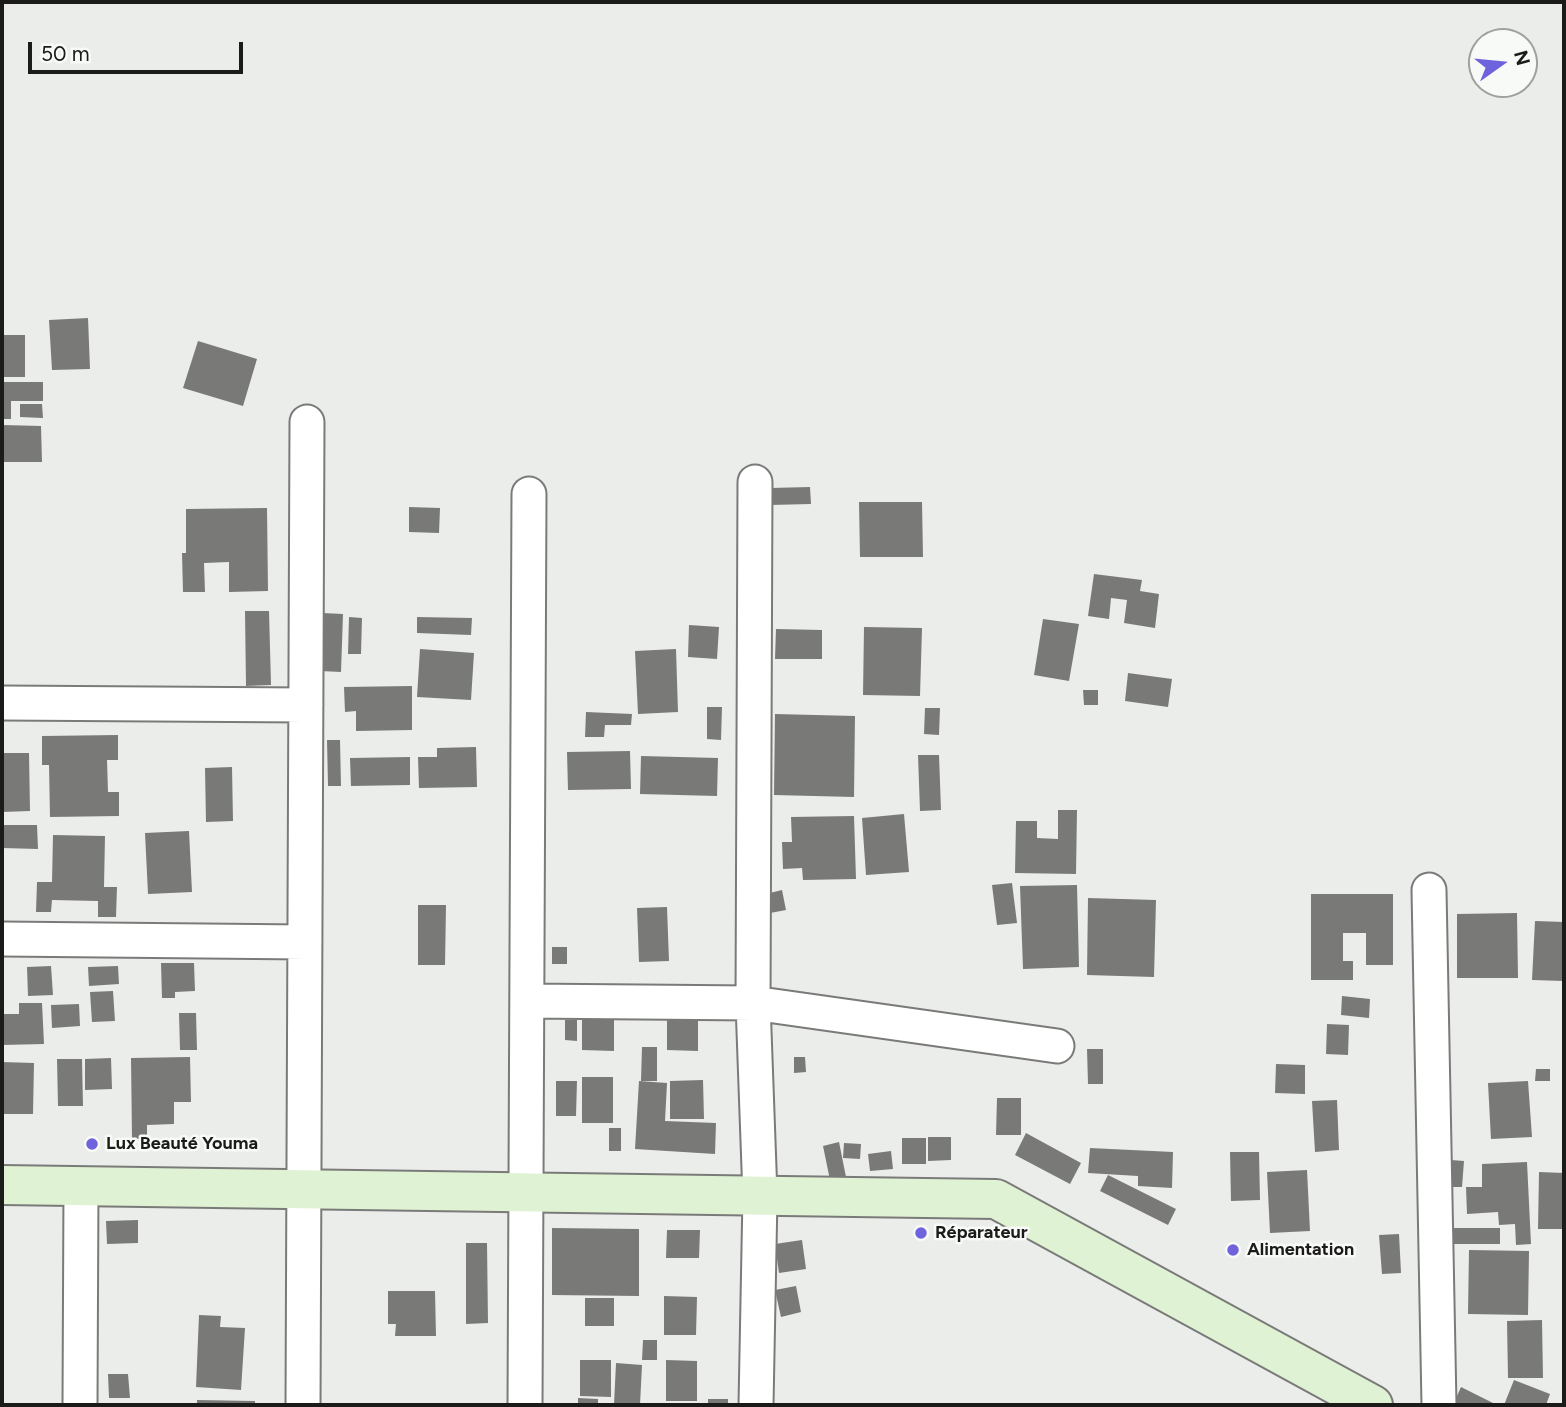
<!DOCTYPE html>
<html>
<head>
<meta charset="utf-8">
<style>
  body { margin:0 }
  #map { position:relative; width:1566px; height:1407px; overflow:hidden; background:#ebedea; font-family:Figtree,sans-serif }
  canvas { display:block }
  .frame { position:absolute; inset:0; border:4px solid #1b1b1a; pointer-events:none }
  .north { position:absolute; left:1468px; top:28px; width:70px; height:70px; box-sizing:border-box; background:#f8faf7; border:2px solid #a0a19f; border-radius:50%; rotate:75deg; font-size:19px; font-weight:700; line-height:28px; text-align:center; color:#1b1b1a }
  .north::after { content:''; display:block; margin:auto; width:24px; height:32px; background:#6f63dd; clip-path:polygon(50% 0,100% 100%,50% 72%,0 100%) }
  .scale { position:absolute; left:28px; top:42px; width:215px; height:32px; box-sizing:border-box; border:4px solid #1b1b1a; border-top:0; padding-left:9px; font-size:21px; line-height:24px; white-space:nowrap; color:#1b1b1a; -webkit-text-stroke:5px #f8faf7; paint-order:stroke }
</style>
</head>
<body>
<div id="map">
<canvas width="1566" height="1407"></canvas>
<div class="frame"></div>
<div class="north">N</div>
<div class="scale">50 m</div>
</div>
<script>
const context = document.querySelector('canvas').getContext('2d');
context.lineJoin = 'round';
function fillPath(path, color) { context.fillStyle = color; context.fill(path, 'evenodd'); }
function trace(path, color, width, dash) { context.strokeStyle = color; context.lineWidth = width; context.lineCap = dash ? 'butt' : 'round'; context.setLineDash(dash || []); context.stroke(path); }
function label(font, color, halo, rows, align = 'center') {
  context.font = font + ' Figtree,sans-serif'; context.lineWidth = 5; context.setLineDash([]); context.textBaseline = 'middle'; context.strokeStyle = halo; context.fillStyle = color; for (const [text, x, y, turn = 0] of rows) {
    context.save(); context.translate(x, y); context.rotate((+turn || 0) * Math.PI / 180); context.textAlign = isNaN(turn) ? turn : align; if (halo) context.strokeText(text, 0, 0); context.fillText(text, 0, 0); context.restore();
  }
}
fillPath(new Path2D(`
  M88 318 90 369 52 370 49 320Z
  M2 335H25V377H2Z
  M198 341 257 359 243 406 183 388Z
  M2 382H43V401H11V419H2Z
  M20 404H42L43 418 20 417Z
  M2 425 41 426 42 462H2Z
  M810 487 811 504 770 505V488Z
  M859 502H922L923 557H860Z
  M409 507 440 508 439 533 409 532Z
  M267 508 268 591 229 592V562L204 563 205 592H183L182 553H186V509Z
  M1094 574 1142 580 1140 591 1159 594 1155 628 1124 623 1127 600 1111 598 1109 619 1088 616Z
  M245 611H269L271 685 246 686Z
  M322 613 343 614 341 672 320 671Z
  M349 617 362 618 361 654H348Z
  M417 617 472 618 471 635 417 633Z
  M1043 619 1079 624 1069 681 1034 675Z
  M689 625 719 627 717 659 688 657Z
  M864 627 922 628 920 696 863 695Z
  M776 629 822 630V659H775Z
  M420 649 474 653 471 700 417 697Z
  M676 649 678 712 638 714 635 651Z
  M1128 673 1172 679 1168 707 1125 701Z
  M412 686V730L356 731V711L345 712 344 687Z
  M1083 690H1098V705H1084Z
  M707 707H722L721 740 707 739Z
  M925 708H940L939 735 924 734Z
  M586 712 632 714 631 725H605L604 737H585Z
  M775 714 855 716 854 797 774 795Z
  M118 735V760H107L108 792H119V816L50 817 49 765H42V736Z
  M327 740H340L341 786H328Z
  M476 747 477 787 419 788 418 757H437V748Z
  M630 751 631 789 568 790 567 752Z
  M2 753H29L30 811 2 812Z
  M918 755H939L941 810 920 811Z
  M641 756 718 758 717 796 640 794Z
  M410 757V785L351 786 350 758Z
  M232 767 233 821 206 822 205 768Z
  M1058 810H1077L1076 874 1015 873 1016 821H1037V838L1058 839Z
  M904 814 909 872 866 875 862 818Z
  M854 816 856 879 803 880 802 868 783 869 782 842H792L791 817Z
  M2 825H37L38 849 2 848Z
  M189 831 192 892 148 894 145 833Z
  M53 835 105 836 104 887H117L116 917H98V901L52 900 51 912H36L37 882H52Z
  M1012 883 1017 923 997 925 992 885Z
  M1077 885 1079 967 1023 969 1020 886Z
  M782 890 786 910 770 913 766 894Z
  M1311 894H1393V965H1366V933H1343V961H1353V980H1311Z
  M1088 898 1156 900 1154 977 1087 975Z
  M418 905H446L445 965H418Z
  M667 907 669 961 639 962 637 908Z
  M1517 913 1518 978H1457V914Z
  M1535 921 1564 922V981L1532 980Z
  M552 947H567V964H552Z
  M161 963H194L195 991 175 992V998H162Z
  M51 966 53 995 28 996 27 967Z
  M118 966 119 984 89 986 88 967Z
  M113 991 115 1021 92 1022 90 992Z
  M1342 996 1370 999 1369 1018 1341 1015Z
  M19 1003H42L44 1044 2 1045V1014H19Z
  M79 1004 80 1026 52 1028 51 1005Z
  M179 1013H196L197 1050H180Z
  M582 1015H614V1051L582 1050Z
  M667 1016H698V1051L667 1050Z
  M565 1020H577V1041L565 1040Z
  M1327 1024 1349 1025 1348 1055 1326 1054Z
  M642 1047H657V1081H641Z
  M1087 1049H1103V1084H1088Z
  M190 1057 191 1102H174V1124L147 1125V1139H132L131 1058Z
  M794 1057H805L806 1072 794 1073Z
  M111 1058 112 1089 85 1090V1059Z
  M57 1059H82L83 1106H58Z
  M2 1062 34 1063 33 1114H2Z
  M1276 1064 1305 1065V1094L1275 1093Z
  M1536 1069H1550V1081H1535Z
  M582 1077H613V1123H582Z
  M703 1080 704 1119H670V1081Z
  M556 1081H577L576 1116H556Z
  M639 1081 667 1083 665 1121 716 1123 715 1154 635 1149Z
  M1528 1081 1532 1137 1491 1139 1488 1083Z
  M997 1098H1021V1135H996Z
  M1337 1100 1339 1150 1315 1152 1312 1101Z
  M609 1128H621V1151H609Z
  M1026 1133 1081 1163 1070 1184 1015 1155Z
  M928 1137H951V1160L928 1161Z
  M902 1138H926V1164H902Z
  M839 1142 846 1177 830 1180 823 1146Z
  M844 1143 861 1144 860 1159 843 1158Z
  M1090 1148 1173 1152 1172 1188 1138 1186V1176L1088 1173Z
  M891 1151 893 1169 870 1171 868 1154Z
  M1230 1152H1259L1260 1200 1231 1201Z
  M1451 1160 1464 1161 1462 1187H1450Z
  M1527 1162 1531 1244 1516 1245 1515 1224 1499 1225 1498 1212 1467 1214 1466 1187H1482V1164Z
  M1307 1170 1310 1231 1270 1233 1267 1172Z
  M1539 1172 1564 1173V1229H1538Z
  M1108 1175 1176 1209 1168 1225 1100 1191Z
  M138 1220V1243L107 1244 106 1221Z
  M552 1228 639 1229V1296L552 1295Z
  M1451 1228H1500V1244H1451Z
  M667 1230H700L699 1258H666Z
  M1399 1234 1401 1273 1382 1274 1379 1235Z
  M802 1240 806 1269 779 1273 775 1244Z
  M466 1243H487L488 1323 466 1324Z
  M1469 1250 1529 1251 1528 1315 1468 1314Z
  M796 1286 801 1312 781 1317 775 1290Z
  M388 1291H435L436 1336H395L396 1324H388Z
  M664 1296 697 1297 696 1335H664Z
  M585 1298H614V1326H585Z
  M199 1315 221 1316 220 1327 245 1328 241 1390 196 1387Z
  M1542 1320 1543 1378H1508L1507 1321Z
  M643 1340H657V1360H642Z
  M580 1360H611V1397L580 1396Z
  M666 1360 697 1361V1401H666Z
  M616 1363 642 1365 640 1405H614Z
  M108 1374H128L130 1398H109Z
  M1514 1380 1550 1394 1546 1405H1504Z
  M1461 1387 1497 1405H1453Z
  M578 1398 598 1399V1405H578Z
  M708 1399H728V1405H708Z
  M197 1400 255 1401V1405H197Z`), '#797a78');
const street = new Path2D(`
  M755 482 753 1003 760 1196 756 1405
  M2 703 306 705
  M1429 890 1439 1405
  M2 939 305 942
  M527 1001 753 1003 1057 1046
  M80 1405 81 1186
  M303 1405 307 422
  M525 1405 529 494`);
const secondary = new Path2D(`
  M2 1185 996 1199 1373 1405`);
trace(street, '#7a7b79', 37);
trace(secondary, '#7a7b79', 42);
trace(street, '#fff', 33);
trace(secondary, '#e0f2d4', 38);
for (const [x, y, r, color] of [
  [92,1144,7,"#6f63dd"],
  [921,1233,7,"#6f63dd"],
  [1233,1250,7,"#6f63dd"]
]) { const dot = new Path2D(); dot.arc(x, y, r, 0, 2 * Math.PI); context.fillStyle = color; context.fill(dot); trace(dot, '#f8faf7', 2.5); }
label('bold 18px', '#1b1b1a', '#f8faf7', [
  ["Lux Beauté Youma",106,1144],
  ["Réparateur",935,1233],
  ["Alimentation",1247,1250]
], 'left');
</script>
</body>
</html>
